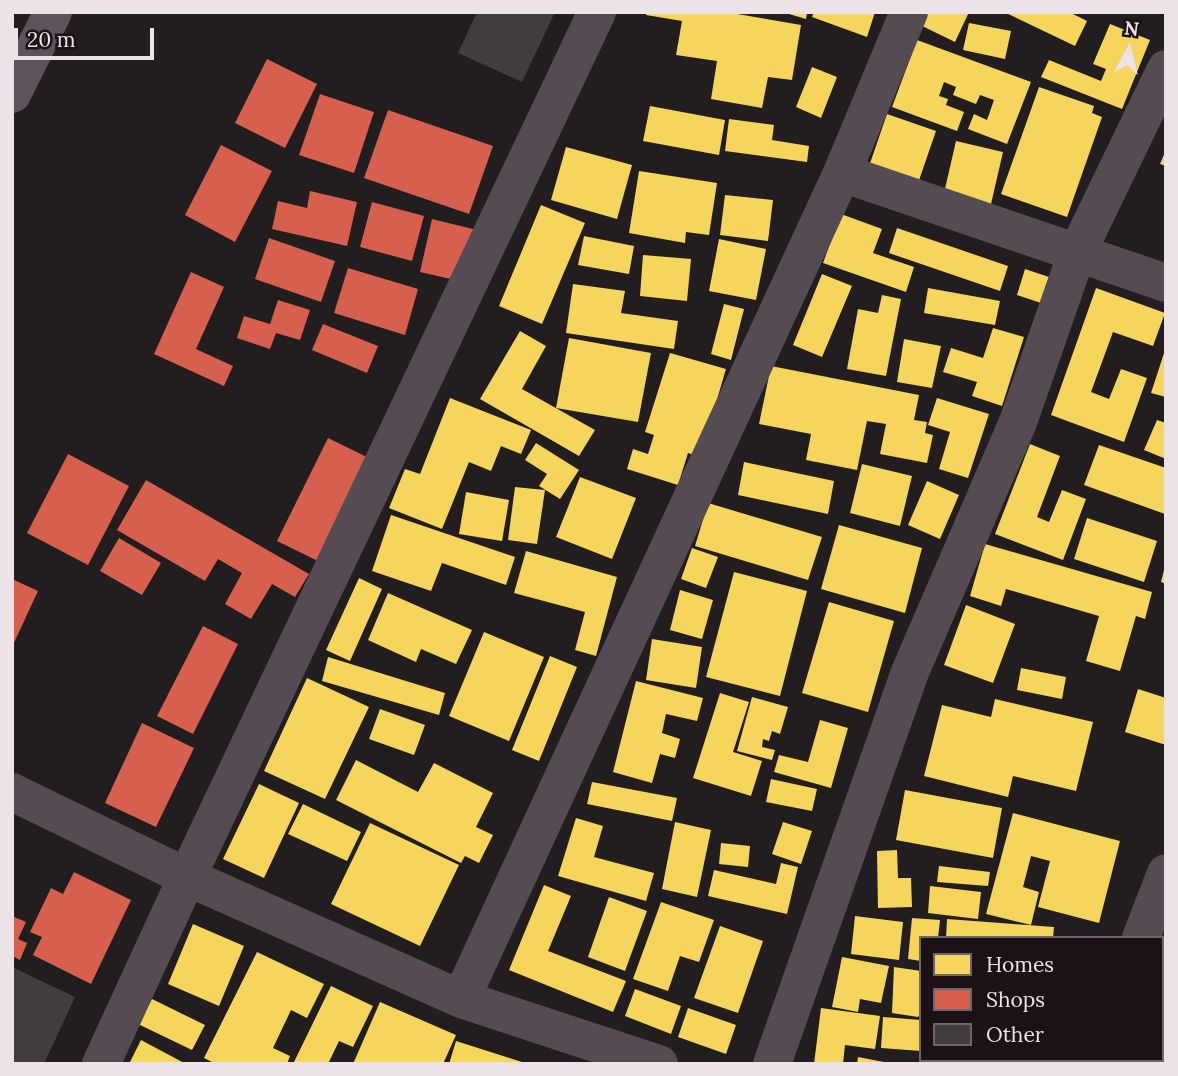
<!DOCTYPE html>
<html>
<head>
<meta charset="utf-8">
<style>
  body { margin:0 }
  #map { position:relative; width:1178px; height:1076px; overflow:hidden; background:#221d1f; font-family:Lora,serif }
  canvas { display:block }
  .frame { position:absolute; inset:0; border:14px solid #ebe3e7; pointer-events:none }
  .legend { position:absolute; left:919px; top:936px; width:245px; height:126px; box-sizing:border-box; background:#1b1116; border:2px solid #6e656a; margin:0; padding:9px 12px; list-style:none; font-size:21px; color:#ebe3e7 }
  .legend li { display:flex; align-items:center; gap:14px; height:35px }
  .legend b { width:35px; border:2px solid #6e656a }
  .north { position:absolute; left:1094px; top:14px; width:70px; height:70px; -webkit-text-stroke:5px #1b1116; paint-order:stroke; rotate:7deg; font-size:19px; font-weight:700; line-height:28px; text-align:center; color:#ebe3e7 }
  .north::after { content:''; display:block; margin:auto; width:24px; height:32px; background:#ebe3e7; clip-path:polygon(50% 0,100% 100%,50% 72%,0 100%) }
  .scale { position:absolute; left:14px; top:28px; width:140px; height:32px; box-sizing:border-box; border:4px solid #ebe3e7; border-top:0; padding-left:9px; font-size:21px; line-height:24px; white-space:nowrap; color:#ebe3e7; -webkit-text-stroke:5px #1b1116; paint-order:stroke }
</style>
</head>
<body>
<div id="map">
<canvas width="1178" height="1076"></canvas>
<div class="frame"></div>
<ul class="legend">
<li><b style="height:19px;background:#f6d55c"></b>Homes</li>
<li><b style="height:19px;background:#d6604d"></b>Shops</li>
<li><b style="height:19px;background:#413c3d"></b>Other</li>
</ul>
<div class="north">N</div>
<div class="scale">20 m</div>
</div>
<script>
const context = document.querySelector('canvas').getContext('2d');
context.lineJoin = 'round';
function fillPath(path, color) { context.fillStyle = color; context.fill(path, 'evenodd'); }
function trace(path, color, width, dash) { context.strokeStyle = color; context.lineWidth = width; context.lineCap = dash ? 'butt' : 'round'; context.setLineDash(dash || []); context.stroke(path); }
fillPath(new Path2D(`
  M647 12H726L801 25 792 80 768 77 762 108 711 99 717 61 676 55 682 21 646 15Z
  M782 12H807L806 19Z
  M814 12H875L867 37 812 17Z
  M923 12H969L955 42 918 24Z
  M1004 12H1069L1087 21 1075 46Z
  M969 23 1011 31 1005 59 963 50Z
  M1110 24 1150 40 1122 109 1041 77 1049 60 1101 81 1106 69 1093 64Z
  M917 40 1031 82 1007 144 968 129 974 114 987 120 994 100 980 95 976 104 953 95 956 87 944 82 939 96 948 99 946 105 964 112 957 131 892 107Z
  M812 67 837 77 821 118 796 107Z
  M1039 87 1094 106 1092 113 1102 117 1067 217 1001 194Z
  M650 106 725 120 719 155 643 141Z
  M887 114 936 131 916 189 867 172Z
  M729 119 774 125 772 140 809 146 807 162 725 151Z
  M956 141 1003 152 988 217 941 206Z
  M566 147 632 165 617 219 551 200Z
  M1166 150V166L1160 164Z
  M639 171 717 183 709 235 686 232 685 243 629 233Z
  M725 195 773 200 768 241 720 235Z
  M541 205 585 223 542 324 499 306Z
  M841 214 882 229 873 253 914 267 906 292 823 263Z
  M897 228 1008 266 1000 291 889 253Z
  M584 236 634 246 629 274 578 265Z
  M719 239 766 249 756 300 709 291Z
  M643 255 691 259 687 301 640 296Z
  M1025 269 1052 278 1044 304 1017 295Z
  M822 274 852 286 822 357 793 345Z
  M573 284 625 291 621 313 678 321 674 349 566 333Z
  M928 288 1000 301 995 325 924 313Z
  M1096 288 1165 313 1153 346 1113 332 1091 392 1109 399 1121 369 1147 378 1124 442 1051 415Z
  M882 295 901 299 886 376 847 369 858 309 878 313Z
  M724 304 744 309 731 360 711 354Z
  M993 328 1024 337 1002 406 972 396 977 382 943 372 951 348 983 358Z
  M520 331 546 346 522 389 595 430 579 456 480 399Z
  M569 338 651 353 638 422 556 408Z
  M904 339 941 346 932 388 897 382Z
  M1166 347V397L1151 393Z
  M670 353 726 369 700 457 688 453 678 485 627 469 633 449 648 454 654 435 645 432Z
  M771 366 919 395 914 420 927 422 925 433 933 435 927 463 880 454 886 424 867 421 857 470 806 460 811 434 759 424Z
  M450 398 531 430 521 454 501 446 491 471 469 462 442 529 389 508 405 469 420 474Z
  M937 398 989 414 968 478 939 469 950 432 928 425Z
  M1157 420 1166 423V459L1144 450Z
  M536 443 579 470 560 499 539 486 547 474 525 460Z
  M1030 444 1060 456 1037 517 1049 522 1062 490 1086 499 1063 560 995 534Z
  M1099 445 1166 468 1165 514 1084 485Z
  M744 462 834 481 828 514 738 495Z
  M862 464 912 476 900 526 850 513Z
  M580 477 636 498 612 559 556 537Z
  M927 481 959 495 940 539 908 525Z
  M515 487 545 490 537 544 508 540Z
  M466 492 509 500 502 541 459 534Z
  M708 503 822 537 808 580 695 546Z
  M391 515 515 557 506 585 442 563 431 591 372 571Z
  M1087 518 1157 541 1144 582 1074 559Z
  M839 525 922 548 905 613 821 589Z
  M985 544 1152 592 1145 619 1136 616 1120 671 1086 661 1099 616 1006 589 1001 606 970 596Z
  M692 548 718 557 706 588 681 579Z
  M526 551 617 577 596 656 575 650 585 612 514 593Z
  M1165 566H1166V584L1161 582Z
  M734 572 807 591 780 696 706 677Z
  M359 578 382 589 350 661 326 650Z
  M680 590 713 600 702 639 670 630Z
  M388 593 472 630 456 664 421 649 416 662 368 640Z
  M829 602 894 621 868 712 802 693Z
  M966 605 1015 624 993 683 944 665Z
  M484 632 544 657 509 741 449 716Z
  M652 639 702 647 696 688 646 680Z
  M550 656 577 667 539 761 512 750Z
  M328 657 445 693 439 715 322 681Z
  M1021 668 1066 677 1062 699 1017 690Z
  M307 678 369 707 325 799 264 771Z
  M636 681 703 698 697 721 666 714 662 733 680 739 675 758 660 754 652 783 613 772Z
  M1138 689 1166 698V745L1125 732Z
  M720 693 749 702 733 752 762 761 751 796 693 778Z
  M752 697 788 707 780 734 772 731 769 741 763 739 762 747 775 750 772 760 737 751Z
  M995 699 1093 722 1076 791 1013 776 1008 797 924 776 942 705 991 717Z
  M380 709 425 725 414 755 369 739Z
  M820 720 848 728 831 788 774 772 779 755 808 762Z
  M356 760 418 792 434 763 493 793 476 827 493 835 479 863 465 856 461 863 336 800Z
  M771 779 817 789 812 811 766 802Z
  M592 782 677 798 672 821 587 804Z
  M259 784 299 803 264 878 223 859Z
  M905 790 1002 808 993 858 896 840Z
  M303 804 361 832 347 861 288 834Z
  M1013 813 1120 841 1099 923 1038 907 1050 861 1031 856 1023 887 1039 892 1031 925 986 914Z
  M576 818 603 826 594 857 654 873 646 901 558 876Z
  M675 822 711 830 697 897 662 889Z
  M783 822 812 831 801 864 772 854Z
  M370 823 459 865 420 946 331 904Z
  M721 843 750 846 748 867 719 864Z
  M897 850 898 878H911L912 907 878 908 877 851Z
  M781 863 798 867 787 914 708 896 714 870 776 884Z
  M939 866 990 872 988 886 937 882Z
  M544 885 571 896 548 951 626 981 613 1012 509 970Z
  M930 886 981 892 978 919 928 913Z
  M609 897 647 911 625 971 588 957Z
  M661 902 714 920 699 962 680 956 668 991 633 979Z
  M855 916 903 922 899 960 851 954Z
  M912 918 940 920 938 938H921V961L908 959Z
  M947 919 1054 927 1053 938H946Z
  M193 924 244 946 219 1006 168 984Z
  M720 926 763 941 738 1013 694 998Z
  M257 952 324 984 307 1018 291 1010 273 1048 290 1056 287 1064H216L204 1058Z
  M842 957 889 966 881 1003 860 999 858 1012 832 1007Z
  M894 967 921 971V1012L918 1017 892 1013Z
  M1162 978 1166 979V999L1162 998Z
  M331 986 373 1006 353 1047 339 1041 328 1064H293Z
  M635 989 681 1006 671 1034 625 1016Z
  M152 999 205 1025 192 1050 138 1024Z
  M380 1002 456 1035 443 1064H353Z
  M688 1008 736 1025 726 1054 678 1037Z
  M821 1008 880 1016 875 1049 845 1045 843 1064H814Z
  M883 1017 921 1020V1051L881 1048Z
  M141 1040 186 1064H129Z
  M456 1041 525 1063V1064H449Z
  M858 1057 884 1062V1064H857Z
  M993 1060H1041L1040 1064H993Z
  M1125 1060H1158L1156 1064H1123Z`), '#f6d55c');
fillPath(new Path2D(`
  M267 59 317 84 285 148 235 123Z
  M320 94 374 112 354 173 299 155Z
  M388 110 493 146 469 214 364 178Z
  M221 145 272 171 235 242 185 215Z
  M310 191 357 202 347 246 272 229 278 201 307 208Z
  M372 202 424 216 412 261 360 247Z
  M432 219 477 230 464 282 420 272Z
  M269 238 335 261 321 302 255 279Z
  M348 268 418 289 405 335 334 313Z
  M191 272 224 287 196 349 233 366 224 386 154 354Z
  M278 300 310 310 300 340 276 333 270 349 237 338 244 316 270 324Z
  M323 324 378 346 367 373 312 350Z
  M328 438 373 460 322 563 277 541Z
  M68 454 129 486 88 565 27 533Z
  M146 480 309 574 295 597 272 584 251 619 225 604 242 573 218 559 205 581 117 530Z
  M119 538 161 563 142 595 100 571Z
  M12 579 38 591 12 647Z
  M203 626 238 644 193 734 157 716Z
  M142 723 194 748 156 827 105 803Z
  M74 872 131 900 91 984 33 955 42 937 30 932 51 888 63 894Z
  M12 916 26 922 18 939 27 943 20 960 12 956Z`), '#d6604d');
fillPath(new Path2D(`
  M477 12H555L522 82 458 53Z
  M12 967 75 997 44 1064H12Z`), '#413c3d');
trace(new Path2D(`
  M842 173 1166 283
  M12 792 187 877 461 999 659 1064
  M1141 938 1166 873
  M461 999 842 173 909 12
  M101 1064 187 877 597 12
  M772 1064 910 672 1018 422 1077 253 1166 69
  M1094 1064 1095 1060`), '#544c52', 38);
trace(new Path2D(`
  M12 94 53 12`), '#5e535c', 38);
</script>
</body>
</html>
